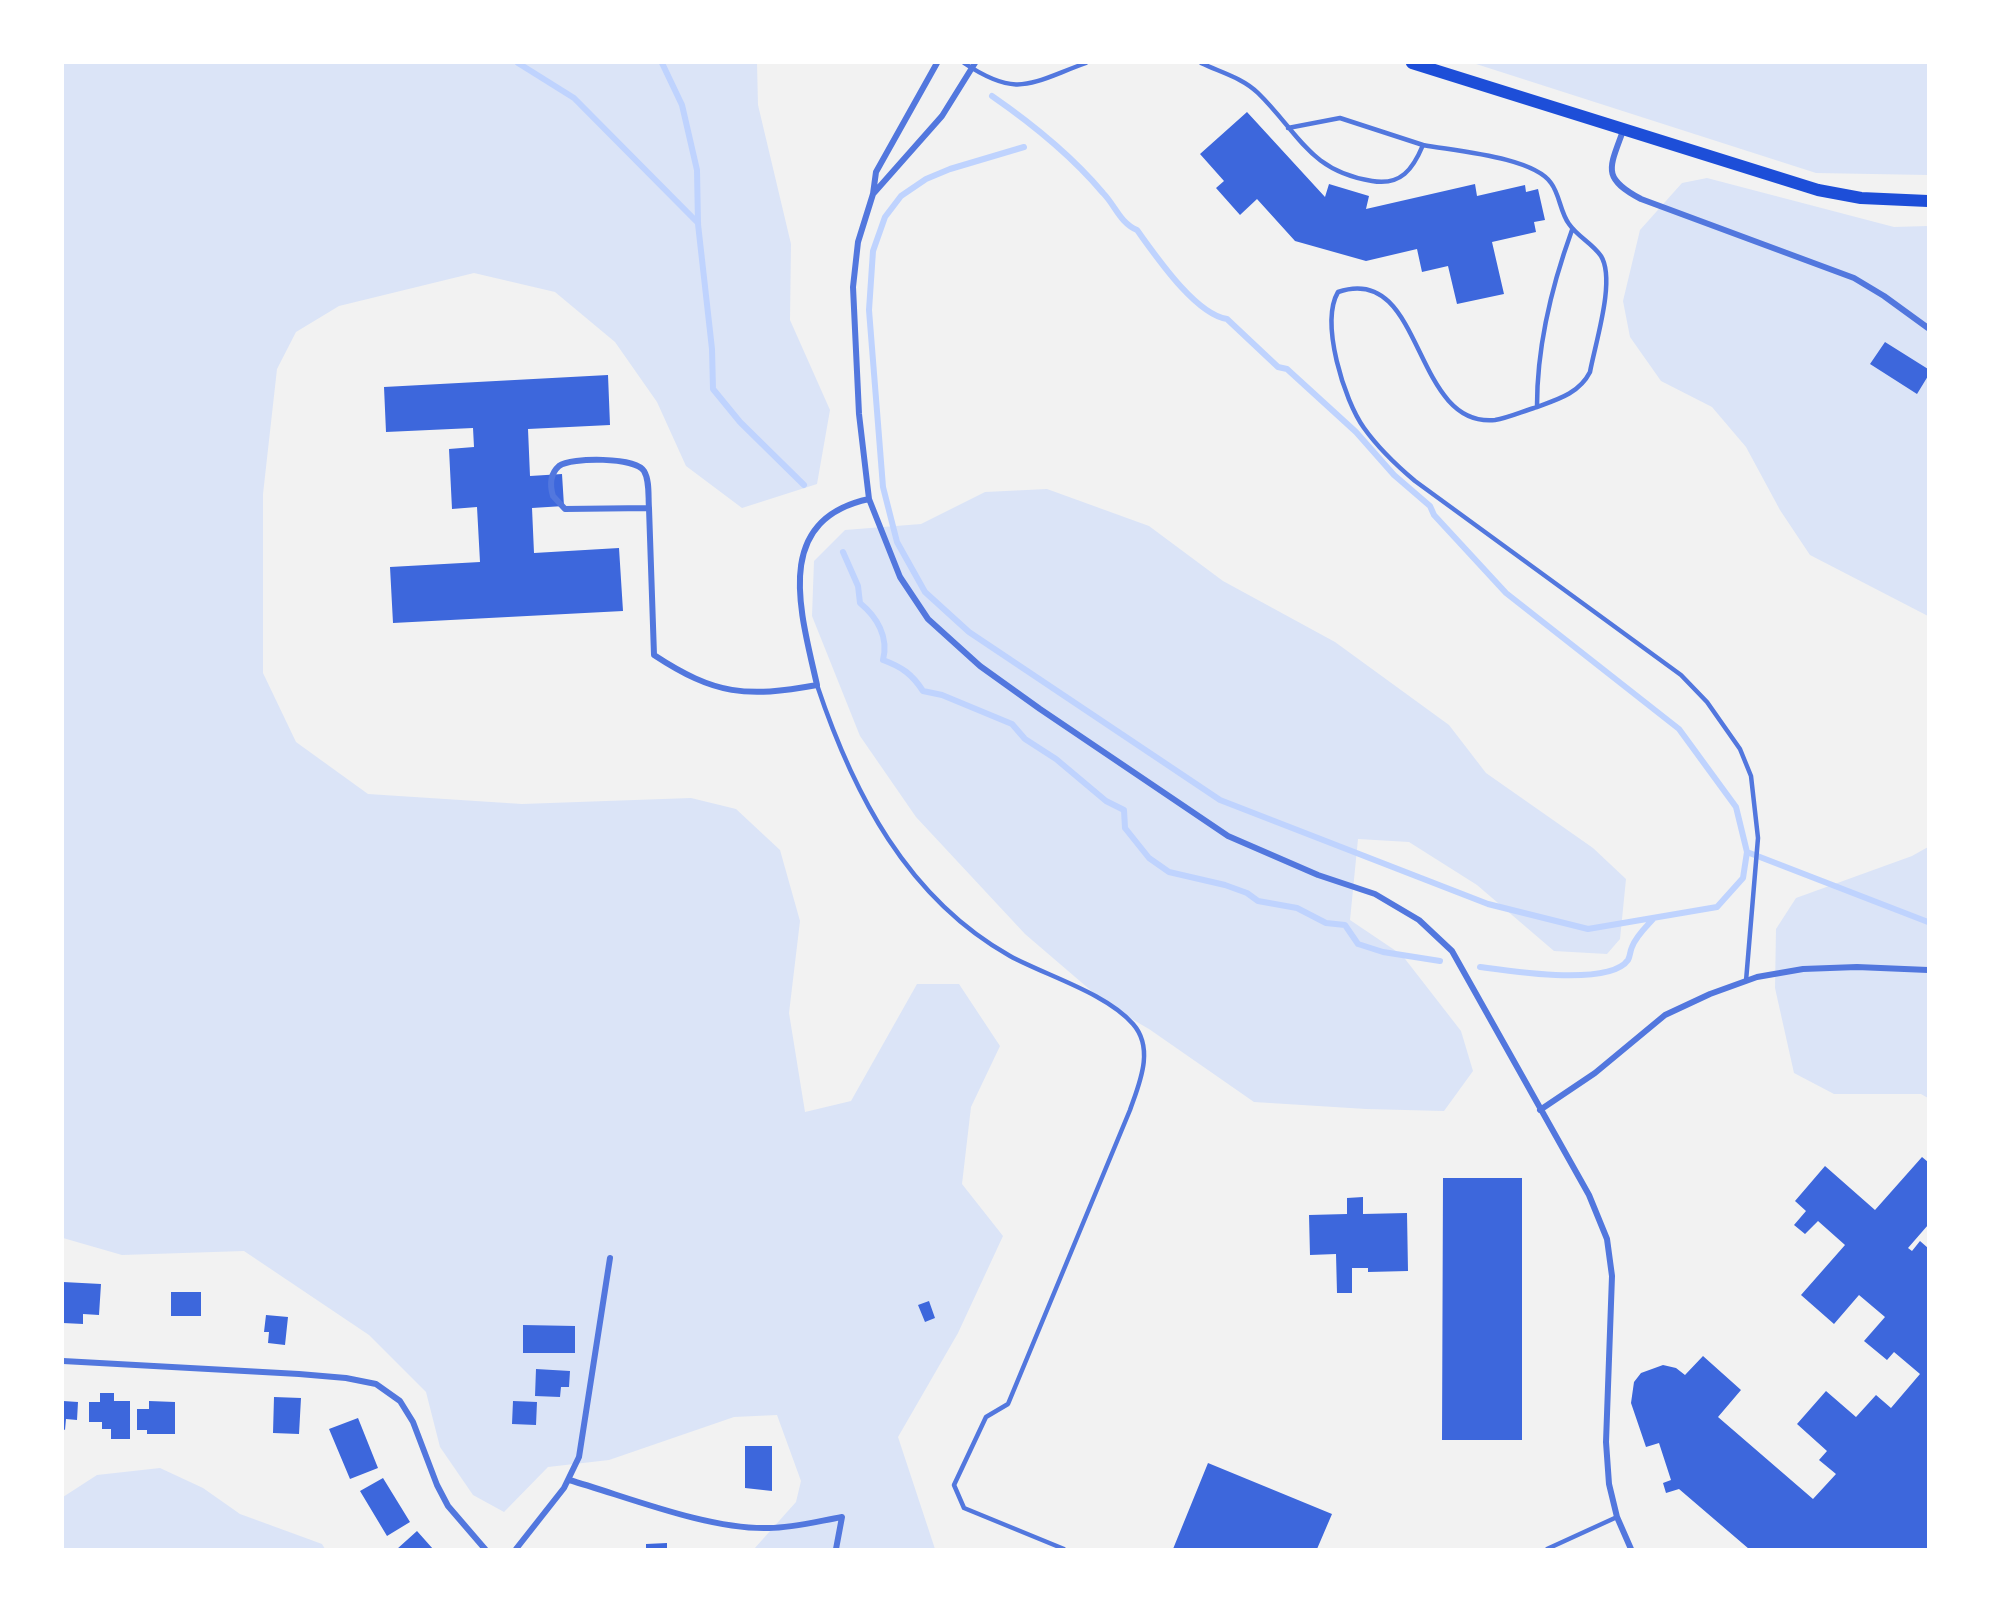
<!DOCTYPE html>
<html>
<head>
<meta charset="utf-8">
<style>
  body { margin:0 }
  #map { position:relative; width:1991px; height:1612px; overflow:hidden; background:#f2f2f2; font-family:Helvetica,sans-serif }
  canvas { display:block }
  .frame { position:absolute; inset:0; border:64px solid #fff; pointer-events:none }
</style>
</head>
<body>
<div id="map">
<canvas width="1991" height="1612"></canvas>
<div class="frame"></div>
</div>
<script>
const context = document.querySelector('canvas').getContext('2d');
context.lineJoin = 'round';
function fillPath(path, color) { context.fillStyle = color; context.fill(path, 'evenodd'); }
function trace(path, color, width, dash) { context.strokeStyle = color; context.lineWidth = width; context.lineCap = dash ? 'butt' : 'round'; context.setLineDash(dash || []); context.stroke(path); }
fillPath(new Path2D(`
  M63 63H757L758 105 791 244 790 320 830 410 817 484 742 508 686 466 657 402 615 342 555 292 474 273 339 306 296 332 277 369 263 494V673L296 742 368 794 522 804 691 798 736 809 780 850 800 921 789 1013 805 1112 851 1101 917 984H959L1000 1046 971 1107 962 1184 1003 1236 958 1333 898 1437 935 1549H754L796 1502 801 1481 777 1415 734 1417 609 1460 548 1467 504 1512 473 1495 440 1447 426 1392 369 1335 244 1251 122 1255 63 1238Z
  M1473 63H1928V175L1816 173Z
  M1707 178 1894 227 1928 226V616L1810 555 1780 510 1746 447 1712 407 1661 381 1630 337 1623 301 1640 230 1682 183Z
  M1047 489 1149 526 1223 581 1335 642 1449 725 1486 773 1593 848 1626 879 1620 939 1607 954 1554 951 1477 885 1409 842 1358 839 1350 920 1402 955 1461 1031 1473 1071 1444 1111 1366 1109 1254 1102 1149 1029 1109 1006 1025 934 916 817 860 736 812 616 814 561 845 530 921 524 985 492Z
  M1928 847V1098L1921 1094H1834L1794 1073 1775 988 1776 929 1796 898 1912 856Z
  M160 1468 203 1488 240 1514 322 1544 325 1549H63V1497L97 1475Z`), '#dbe4f7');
trace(new Path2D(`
  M518 63 574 98 698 223
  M662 63 682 105 697 170 698 224 712 349 713 389 740 422 804 485
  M992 96C1031 123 1072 156 1103 193 1115 205 1120 223 1137 230 1156 256 1195 314 1227 319L1278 367 1287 369 1356 432 1394 475 1430 506 1434 515 1506 593 1679 729 1736 807 1747 852 1743 878 1717 907 1588 929 1488 904 1220 800 969 632 925 592 897 542 883 487 869 310 873 251 885 217 901 196 926 179 950 169 1024 147
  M843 552 858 586 860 603C877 617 889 637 883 660 902 667 912 674 923 691L942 695 1012 724 1025 739 1056 759 1106 801 1124 810 1125 828 1149 858 1169 872 1225 885 1247 893 1258 901 1297 908 1326 923 1345 925 1358 944 1383 952 1440 961
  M1747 852 1928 922
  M1480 967C1509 971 1609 987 1628 960 1630 957 1630 951 1632 947 1636 936 1646 927 1654 918`), '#bfd3fe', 6);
fillPath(new Path2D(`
  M1247 112 1325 197 1329 184 1369 196 1366 209 1475 184 1477 196 1525 185 1526 192 1538 189 1545 220 1534 222 1536 232 1492 242 1504 294 1457 304 1448 266 1422 272 1417 249 1366 261 1295 241 1257 199 1240 215 1216 188 1224 181 1200 154Z
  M1885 342 1928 369V376L1917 394 1870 364Z
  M608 375 610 425 528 429 530 476 562 474 564 506 532 508 534 553 619 548 623 611 393 623 390 567 480 562 477 507 452 509 449 449 474 447 473 428 386 432 384 387Z
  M1922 1157 1928 1162V1225L1908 1248 1912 1251 1920 1241 1928 1248V1549H1749L1679 1489 1666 1493 1663 1483 1671 1480 1659 1443 1646 1447 1631 1403 1634 1382 1641 1373 1663 1365 1676 1368 1685 1375 1703 1356 1741 1390 1718 1417 1813 1499 1836 1474 1819 1460 1827 1451 1797 1424 1826 1391 1856 1417 1876 1395 1891 1408 1920 1374 1894 1352 1887 1360 1864 1341 1885 1317 1859 1295 1834 1324 1801 1295 1845 1245 1818 1221 1805 1234 1794 1225 1806 1211 1795 1201 1825 1166 1875 1210Z
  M1443 1178H1522V1440H1442Z
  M1363 1197V1214L1407 1213 1408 1271 1368 1272V1268H1352V1293H1337L1336 1254 1310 1255 1309 1215 1347 1214V1198Z
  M63 1282 101 1284 99 1315 83 1314V1324L63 1323Z
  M171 1292H201V1316H171Z
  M929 1301 935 1318 925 1322 918 1305Z
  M266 1315 288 1317 285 1345 268 1343 269 1332H264Z
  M523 1325 575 1326V1353H523Z
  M536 1369 570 1371 569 1387H561L560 1397 535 1396Z
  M100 1393H114V1401H130V1439H111V1429H102V1422H89V1402H100Z
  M274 1397 301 1398 299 1434 273 1433Z
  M63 1401 78 1402 77 1420 66 1419 65 1430 63 1429Z
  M149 1401 175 1402V1434H147V1430H137V1409H149Z
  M513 1401 537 1402 536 1425 512 1424Z
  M358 1418 378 1468 350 1479 329 1429Z
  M745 1446H772V1491L745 1488Z
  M1208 1463 1332 1514 1317 1549H1173Z
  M383 1478 410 1522 387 1536 360 1491Z
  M417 1531 433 1549H397Z
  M667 1543V1549H646V1544Z`), '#3d67dc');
trace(new Path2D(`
  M964 63C1018 99 1030 83 1086 63
  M1201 63C1220 72 1243 78 1258 93 1299 133 1309 171 1372 181 1401 186 1413 169 1423 145 1455 151 1533 157 1551 183 1560 195 1560 212 1569 224 1578 237 1592 243 1601 256 1616 280 1595 344 1590 372 1579 394 1556 400 1534 408 1521 412 1508 418 1495 420 1411 428 1425 262 1338 292 1320 323 1344 400 1364 428 1379 449 1396 465 1415 481L1681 675 1707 702 1740 749 1751 776 1758 838 1746 981
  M1288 128 1340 118 1423 145
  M1537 406C1537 347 1552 285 1572 230
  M817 685C853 793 907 898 1010 956 1047 976 1106 993 1133 1024 1155 1049 1139 1084 1130 1110L1008 1404 986 1417 954 1485 964 1508 1064 1549
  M1547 1549 1617 1517`), '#5277de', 4.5);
trace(new Path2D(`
  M937 63 876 172 873 194 858 242 853 287 859 414 869 499 900 577 928 619 980 666 1040 709 1228 836 1318 875 1375 894 1419 920 1452 951 1589 1195 1607 1239 1612 1276 1606 1442 1609 1484 1617 1517 1631 1549
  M1624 128C1610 168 1600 177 1641 199L1854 278 1884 296 1928 328
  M873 194 942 116 975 63
  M649 508 565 509 553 496C550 486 550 474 559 466 571 457 636 457 644 471 650 481 648 497 649 508L654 655C715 695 746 698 817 685 801 613 771 520 869 499
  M1540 1110 1595 1073 1665 1015 1710 994 1757 977 1803 969 1857 967 1928 970
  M63 1361 299 1374 346 1378 376 1384 400 1401 413 1422 437 1485 448 1506 485 1549
  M569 1480C628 1497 709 1530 769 1528 793 1528 819 1521 842 1517L836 1549
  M516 1549 564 1488 579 1457 610 1258`), '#5277de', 6);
trace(new Path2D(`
  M1412 63 1818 190 1861 198 1928 201`), '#1d4ed8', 12);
</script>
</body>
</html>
